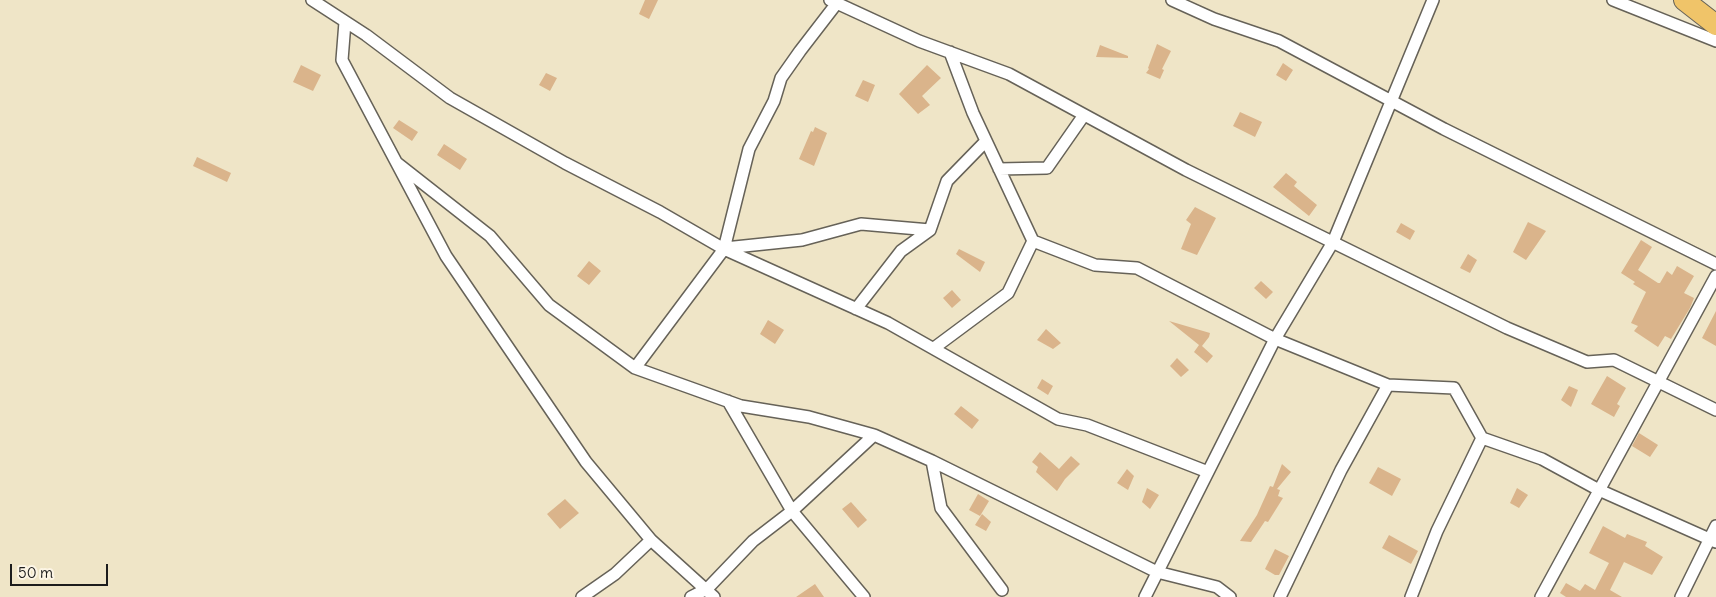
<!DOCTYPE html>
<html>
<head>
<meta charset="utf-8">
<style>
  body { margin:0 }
  #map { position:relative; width:1716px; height:597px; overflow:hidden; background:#efe5c7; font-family:Delius,sans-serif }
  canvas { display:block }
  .scale { position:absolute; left:10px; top:564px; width:98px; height:22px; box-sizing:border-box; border:2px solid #1c1c1c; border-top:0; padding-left:6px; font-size:15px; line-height:18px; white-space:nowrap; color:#1c1c1c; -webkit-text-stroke:4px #fcf5e5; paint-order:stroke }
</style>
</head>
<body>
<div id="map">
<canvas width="1716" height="597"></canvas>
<div class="scale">50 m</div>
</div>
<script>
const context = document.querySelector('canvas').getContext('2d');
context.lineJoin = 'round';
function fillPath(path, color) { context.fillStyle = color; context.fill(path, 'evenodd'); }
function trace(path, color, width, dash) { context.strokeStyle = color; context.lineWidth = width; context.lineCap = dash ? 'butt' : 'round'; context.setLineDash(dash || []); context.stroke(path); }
fillPath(new Path2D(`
  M645 0H658L649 19 639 14Z
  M1157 44 1171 51 1162 69 1164 70 1160 79 1146 73 1149 69 1148 68Z
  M1100 45 1128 56V58L1096 57Z
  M1283 63 1293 70 1286 81 1276 75Z
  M301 65 321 75 313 91 293 82Z
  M927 65 941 78 922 96 930 105 918 114 899 94Z
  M546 73 557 78 550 91 539 85Z
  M863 80 875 85 868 102 855 96Z
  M1240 112 1262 122 1255 137 1233 126Z
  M399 120 418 132 412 141 393 128Z
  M815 127 827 133 814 166 799 159 811 131 813 132Z
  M444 144 467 159 460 170 437 155Z
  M197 157 231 173 227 182 193 166Z
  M1286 173 1297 182 1294 186 1317 205 1309 216 1273 187Z
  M1195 207 1216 218 1197 255 1181 249 1191 224 1186 220Z
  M1528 222 1546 231 1526 260 1513 252Z
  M1401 223 1415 231 1410 240 1396 232Z
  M1641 240 1652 247 1638 270 1658 283H1660L1667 271 1672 275 1677 266 1694 276 1684 293 1694 298 1690 308 1671 339 1665 336 1658 347 1634 331 1638 326 1631 323 1646 292 1633 284 1635 282 1621 273Z
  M959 249 985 262 980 272 956 254Z
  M1468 254 1477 260 1470 273 1460 268Z
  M589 261 601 271 589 285 577 276Z
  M1261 281 1273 292 1266 299 1254 288Z
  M952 290 961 300 952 308 943 298Z
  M1716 311V346L1702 338Z
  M768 320 784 330 775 344 760 334Z
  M1169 321 1210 333 1209 337 1202 346 1213 356 1207 363 1194 352 1199 345Z
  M1046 329 1061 343 1053 349 1037 340Z
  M1177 358 1189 370 1181 377 1170 366Z
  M1607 376 1626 388 1617 404 1620 406 1614 417 1591 404Z
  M1042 379 1053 386 1048 395 1037 388Z
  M1569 386 1578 390 1571 407 1561 400Z
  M961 406 979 420 972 429 954 414Z
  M1639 433 1658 445 1650 457 1632 446Z
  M1040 452 1059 469 1071 456 1080 464 1065 479 1057 491 1036 472 1038 467 1032 462Z
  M1282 464 1291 472 1277 489 1280 490 1278 496 1283 498 1268 522 1265 521 1251 542 1240 541 1257 515 1270 486 1273 487Z
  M1378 467 1401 479 1392 496 1369 483Z
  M1127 469 1134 476 1128 490 1117 483Z
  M1147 488 1159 495 1150 509 1142 502Z
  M1517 488 1528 495 1519 508 1510 503Z
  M978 494 989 501 980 516 969 510Z
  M565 499 579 513 560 529 547 514Z
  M851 502 867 520 858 528 842 509Z
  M982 514 991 522 986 531 975 525Z
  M1603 526 1625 538 1627 534 1647 542 1645 546 1663 557 1652 575 1624 562 1610 590 1622 597H1566L1560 593 1566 583 1580 591 1585 584 1595 590 1609 563 1589 553Z
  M1389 535 1418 551 1411 564 1382 548Z
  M1275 549 1289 556 1279 575H1275L1265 569Z
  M815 584 824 597H796Z`), '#dab48b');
const street = new Path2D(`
  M312 0 366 35 450 98 565 163 660 212 724 249 888 323 1058 419 1087 425 1208 472
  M830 0 919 41 1009 74 1186 170 1507 328 1587 362 1614 360 1716 410
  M1172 0 1214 19 1279 41 1444 129 1716 264
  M1613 0 1716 41
  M345 22 342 60 446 256 586 462 651 540 714 597
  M950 52 973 113 1033 241
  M397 163 490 236 549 305 635 368 741 406 809 417 874 435 932 461 1157 572 1217 587 1230 597
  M999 169 1047 168 1084 115
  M725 248 802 240 861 224 930 230
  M856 309 901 251 930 230 947 181 986 141
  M934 348 1008 293 1033 241 1095 265 1137 268 1275 339 1388 385 1454 388 1482 438 1542 459 1599 490 1716 542
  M635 368 724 249 749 149 774 101 781 78 800 51 837 3
  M728 401 792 511 864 597
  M932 461 941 508 1002 590
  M582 597 615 574 651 540
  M691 597 707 589 753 541 792 511 874 435
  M1145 597 1275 339 1333 242 1433 0
  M1280 597 1341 470 1388 385
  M1411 597 1437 531 1482 438
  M1541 597 1716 276
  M1681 597 1716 526`);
const highway = new Path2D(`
  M1684 0 1716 25`);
trace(street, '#666258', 14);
trace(highway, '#666258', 22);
trace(street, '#fff', 11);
trace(highway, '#f0c469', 20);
</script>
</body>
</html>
